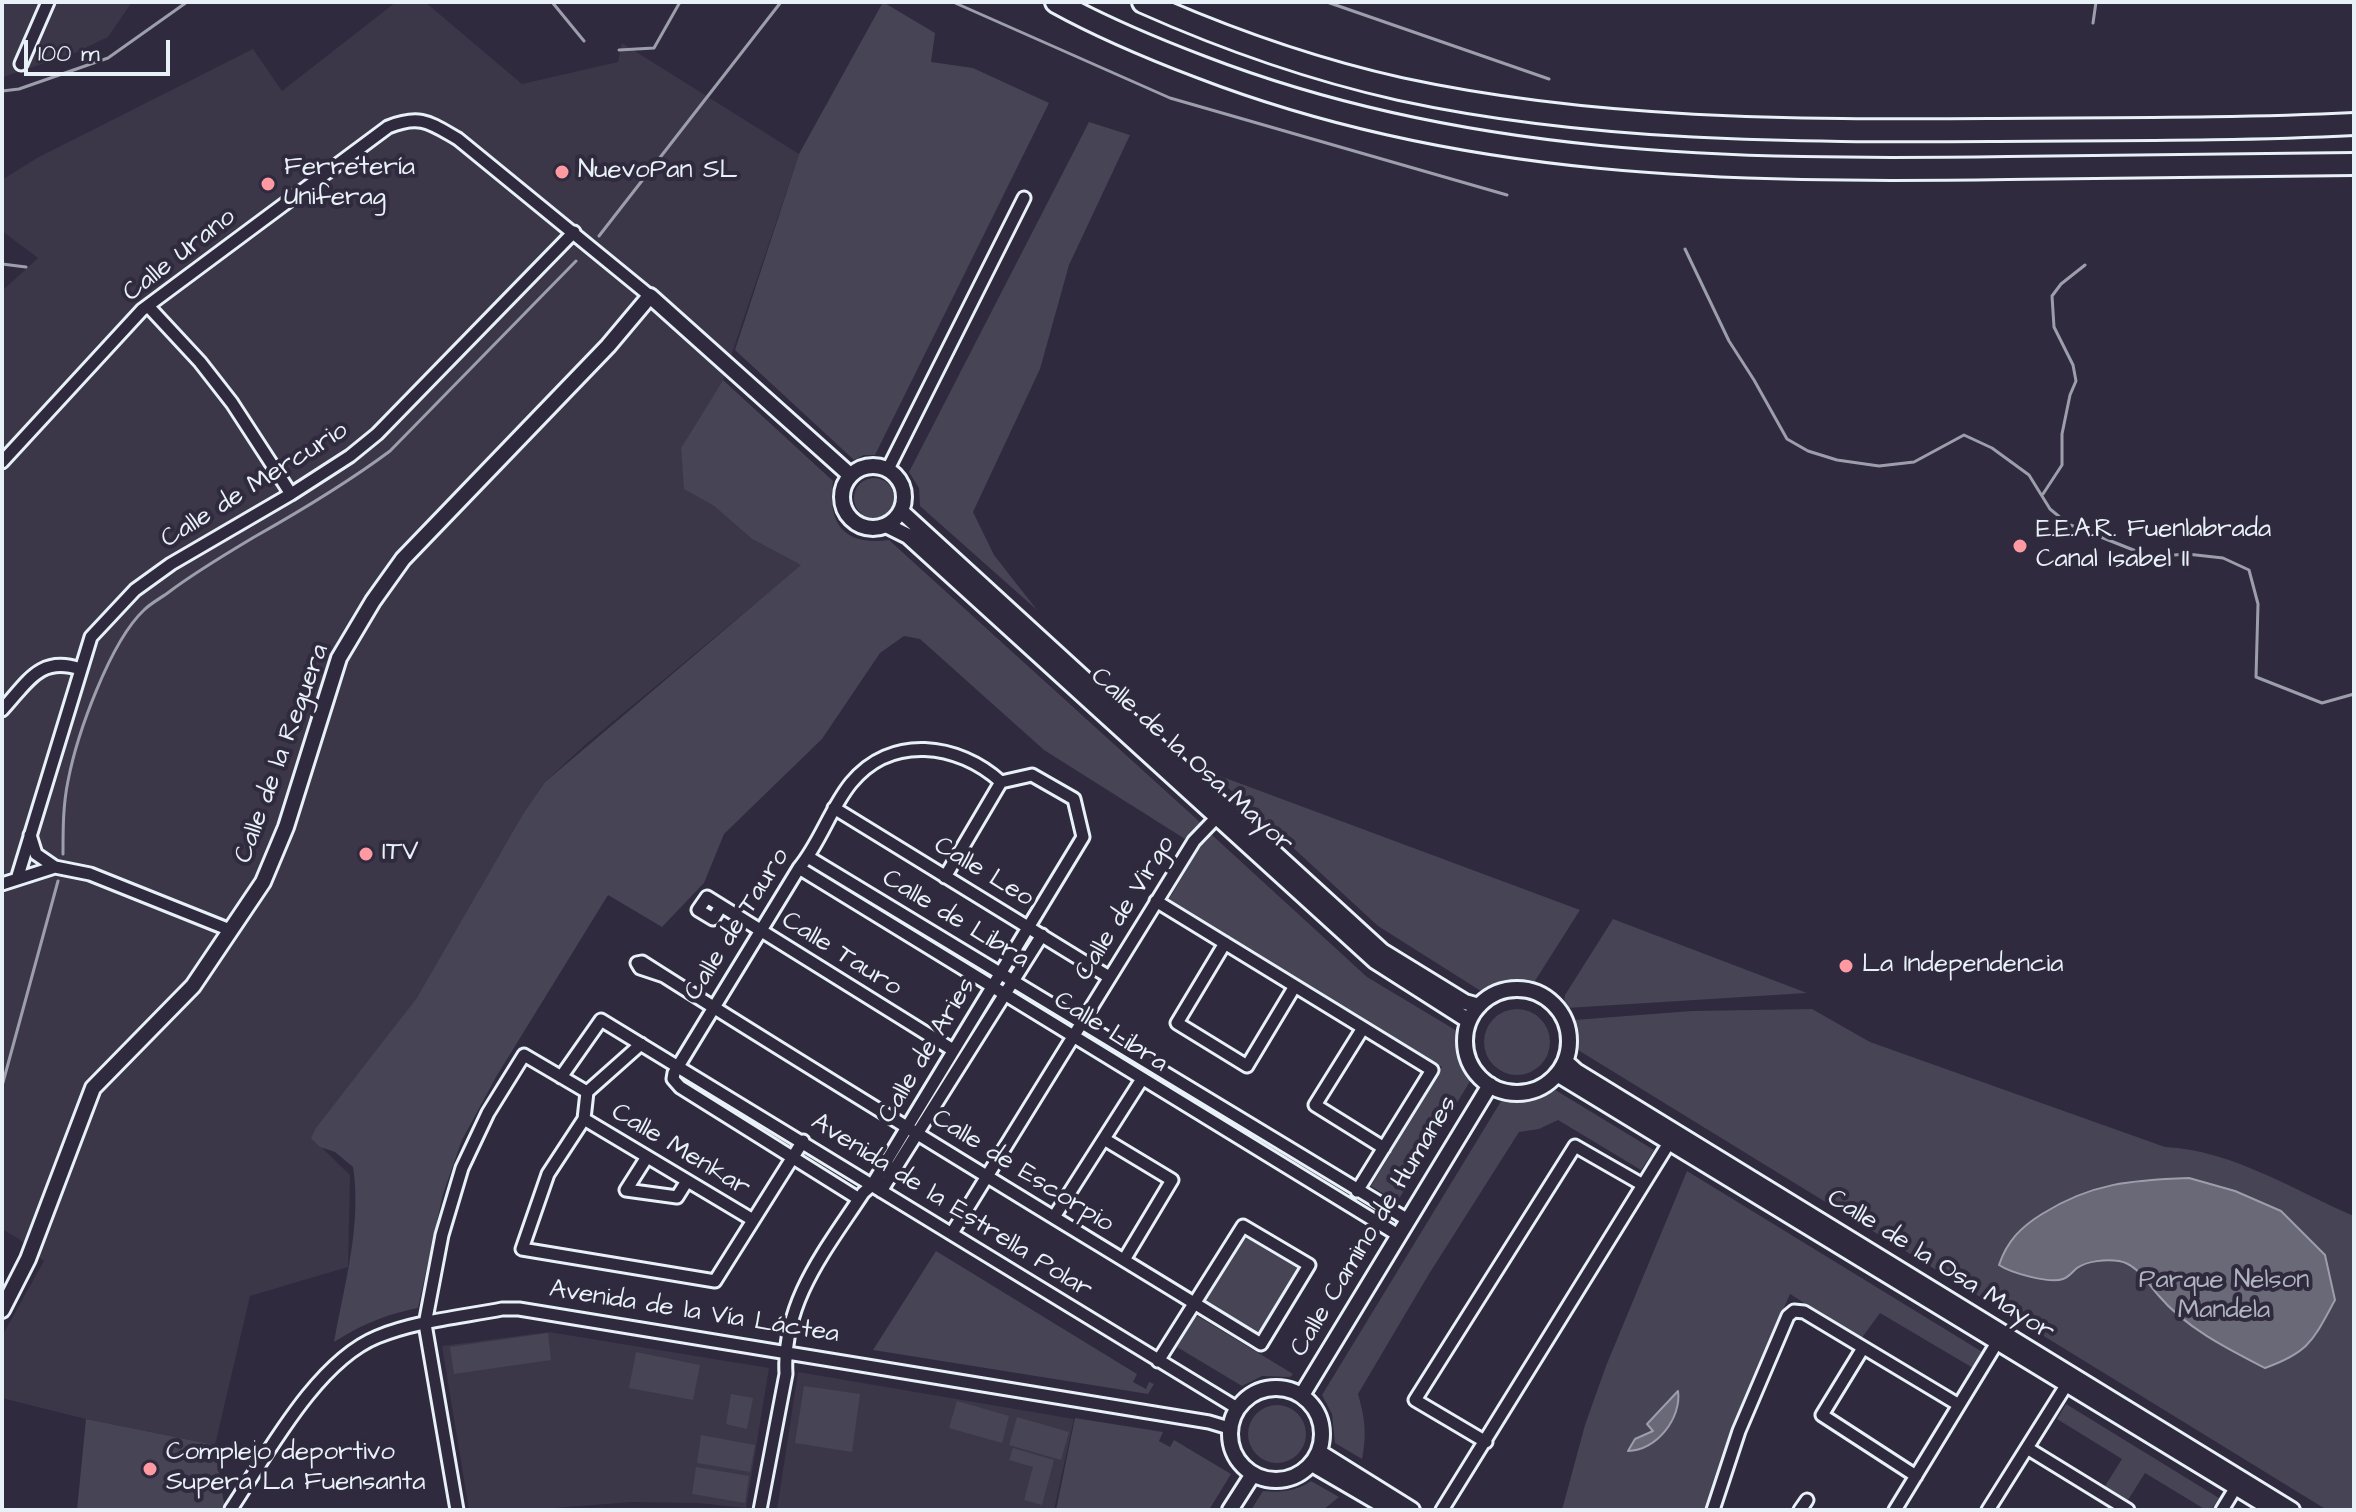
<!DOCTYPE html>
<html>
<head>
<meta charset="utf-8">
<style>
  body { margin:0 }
  #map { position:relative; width:2356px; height:1512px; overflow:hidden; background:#2f2a3d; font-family:"Architects Daughter",sans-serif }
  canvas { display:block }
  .frame { position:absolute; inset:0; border:4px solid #e8f1f8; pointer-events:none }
  .scale { position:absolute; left:24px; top:40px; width:146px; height:36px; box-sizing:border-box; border:4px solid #e8f1f8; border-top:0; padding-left:10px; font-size:24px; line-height:28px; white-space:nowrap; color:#e8f1f8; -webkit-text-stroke:6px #2f2a3d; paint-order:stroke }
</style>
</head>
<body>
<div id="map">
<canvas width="2356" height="1512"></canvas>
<div class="frame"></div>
<div class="scale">100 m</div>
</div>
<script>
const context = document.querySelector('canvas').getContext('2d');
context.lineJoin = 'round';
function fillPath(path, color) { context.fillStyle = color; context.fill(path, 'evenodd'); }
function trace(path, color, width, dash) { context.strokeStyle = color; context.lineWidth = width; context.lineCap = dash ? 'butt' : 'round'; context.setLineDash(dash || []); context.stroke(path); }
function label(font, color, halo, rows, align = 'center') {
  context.font = font + ' "Architects Daughter",sans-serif'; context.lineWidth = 8; context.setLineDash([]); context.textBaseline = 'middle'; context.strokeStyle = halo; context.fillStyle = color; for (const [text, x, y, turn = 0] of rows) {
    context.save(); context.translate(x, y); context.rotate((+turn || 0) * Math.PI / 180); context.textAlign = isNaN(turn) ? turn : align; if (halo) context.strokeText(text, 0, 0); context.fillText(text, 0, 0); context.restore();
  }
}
fillPath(new Path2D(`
  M2 2H132L108 37 75 53 3 77Z
  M396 2H425L522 84 618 62 622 43 799 154 723 380 681 448 685 489 714 506 752 539 802 565 586 744 545 782 523 814 416 999 312 1138 350 1175 348 1267 250 1296 215 1445 86 1419 2 1398V1336L44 1261 19 1239 2 1229V291L38 258 2 231V180L37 158 253 49 282 91Z
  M549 1332 769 1368 746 1508 698 1503 631 1502 530 1510H469L442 1346Z
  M798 1372 1074 1419 1054 1510H777Z`), '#3b3749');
fillPath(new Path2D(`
  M883 2 935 33 931 62 973 68 1049 103 875 455H864L854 460 735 350 799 154Z
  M1089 122 1130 135 1069 265 1040 369 973 512 994 555 1037 610 920 506 919 488 909 472Z
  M723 380 833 481C827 524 844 546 889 540L1202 824 1185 839 1044 750 920 639 904 636 880 653 822 739 724 834 704 883 662 927 608 895 496 1077 462 1140 443 1194 418 1308C384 1315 363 1324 334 1342 344 1286 362 1224 353 1167L335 1152 320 1147 311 1138 316 1128 416 999 523 814 545 782 801 565 752 539 714 506 684 489 681 448Z
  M854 498a20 20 0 1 1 40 0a20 20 0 1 1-40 0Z
  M1212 773 1580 910 1533 984 1508 982 1484 993 1378 926Z
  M1212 835 1367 977 1457 1031 1461 1058 1472 1078 1397 1202 1371 1186 1442 1067 1168 901 1200 847Z
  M1613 919 1807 993 1567 1008 1564 1002 1565 995Z
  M1484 1042a33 33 0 1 1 66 0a33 33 0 1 1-66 0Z
  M1812 1009 1870 1042 2165 1147C2232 1150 2293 1190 2354 1216V1510H2327L1578 1050 1574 1020 1692 1011Z
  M1552 1088 1654 1150 1641 1170 1558 1120 1539 1129 1519 1132 1429 1274 1358 1394C1365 1418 1367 1435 1362 1459L1335 1443 1332 1414 1322 1395 1503 1098C1522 1102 1536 1100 1552 1088Z
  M1687 1171 1984 1353 1973 1368 1880 1313 1861 1339 1790 1294 1758 1368 1707 1510H1562L1585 1425 1606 1366Z
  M1245 1237 1299 1269 1259 1335 1205 1302Z
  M936 1251 1137 1374 1133 1382 1146 1389 1149 1382 1154 1384 1148 1394 873 1350Z
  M1196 1315 1293 1374 1290 1377 1262 1376 1242 1386 1177 1347Z
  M548 1333 551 1360 454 1374 450 1347Z
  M636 1352 700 1365 693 1400 629 1388Z
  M804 1386 860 1394 852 1452 795 1443Z
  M731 1394 753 1398 747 1429 726 1424Z
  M957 1401 1009 1416 1002 1443 949 1428Z
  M2066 1404 2219 1498 2211 1510H2206L2145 1473 2128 1500 2105 1486 2122 1459 2057 1419Z
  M1248 1434a29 29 0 1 1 58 0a29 29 0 1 1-58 0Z
  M1017 1417 1069 1432 1061 1460 1009 1445Z
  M1075 1418 1163 1432 1159 1441 1170 1447 1174 1440 1231 1474 1209 1510H1056Z
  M86 1419 215 1445 225 1510H77Z
  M701 1435 755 1445 750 1472 697 1463Z
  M1013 1448 1054 1460 1042 1505 1024 1500 1033 1467 1009 1460Z
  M696 1467 749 1476 745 1503 692 1494Z
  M1311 1481 1339 1497 1323 1510H1251L1263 1491C1282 1493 1296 1491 1311 1481Z`), '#464455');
const water = new Path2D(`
  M2189 1178 2235 1191 2281 1211 2325 1255 2335 1300C2313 1340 2310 1352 2265 1368 2228 1349 2186 1328 2159 1296 2147 1283 2137 1264 2119 1261 2106 1259 2087 1261 2077 1268 2072 1272 2069 1277 2063 1279 2050 1284 2011 1273 1999 1265 2007 1241 2021 1227 2042 1214 2091 1183 2132 1180 2189 1178Z
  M1678 1391C1682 1418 1656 1451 1628 1451L1635 1439 1653 1431 1647 1424Z`);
fillPath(water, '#696978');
trace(water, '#9c9fab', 2);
trace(new Path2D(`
  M552 2 584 41
  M953 2 1170 98 1507 195
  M1327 2 1549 79
  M2093 23 2096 2
  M619 50 654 48 680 2
  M2 91 19 89 108 58 187 2
  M599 236 781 2
  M1685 249 1729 341 1754 380 1787 439 1808 451 1837 460 1879 466 1914 462 1964 435 1992 448 2029 475 2050 509 2068 524 2141 553 2162 556 2187 554 2223 558 2249 570 2258 604 2256 677 2322 703 2354 694
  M2 264 26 267
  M2043 494 2062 465V434L2070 395 2076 381 2073 365 2054 327 2052 296 2061 284 2085 265
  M63 854C63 829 63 805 68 781 77 734 110 642 144 610 151 603 161 598 169 592 197 571 226 554 256 536 302 510 347 483 390 451L576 261
  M2 1086 58 881`), '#9c9fab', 3);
const minor = new Path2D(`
  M21 64 48 2
  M148 306 200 362 232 403 291 494
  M2 462 142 310 388 127C421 114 430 123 458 139L650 296
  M888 469 1024 198
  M2 710C27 683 40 655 80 669
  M834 808 1109 977
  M30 835 36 854 55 867
  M808 857 1408 1220
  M799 868 1398 1235
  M945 877 1001 782
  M17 879 91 637 135 590 171 564 291 494 350 456 377 434 574 232
  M2 884 55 867 90 874 230 930
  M1156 901 1432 1070 1357 1191
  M721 906 713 919 698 910 707 897 953 1050
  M1225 943 1177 1023 1247 1066 1295 986
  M664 976 640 968 637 963 642 962C846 1092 1054 1217 1261 1344L1309 1265 1243 1226 1158 1361
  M1363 1028 1315 1105 1384 1148
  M561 1077 601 1020 1237 1408
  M587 1092 584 1119 548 1174 522 1249 715 1281 803 1141
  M584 1119 753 1220
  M1104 1139 1172 1180 1124 1260
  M647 1157 626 1190 677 1197 687 1181
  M881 1191 1042 935
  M859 1199 680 1087 673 1079 674 1073 799 868C820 843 830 809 851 783 891 734 958 743 1001 782
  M1054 1217 1142 1079
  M952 1233 1194 841 1217 817
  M1863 1348 1822 1415 1916 1476
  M1486 1442 1415 1400 1575 1146 1643 1185
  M2027 1448 2128 1510
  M231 1509C267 1455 316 1362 377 1337 416 1321 461 1317 502 1309H519L1209 1422 1229 1428
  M457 1510 425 1324 442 1235 462 1168 488 1113 524 1055 587 1092 641 1044
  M760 1510 786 1374C782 1302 825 1251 863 1193L872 1185 1083 837 1074 799 1032 775 1001 782
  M1442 1510 1669 1143
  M1713 1510 1739 1431 1788 1316 1794 1311 1804 1312 1959 1405
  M1800 1510 1807 1500
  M1895 1510 1998 1341
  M1988 1510 2067 1384
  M2222 1510 2236 1487`);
const tertiary = new Path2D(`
  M842 497a31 31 0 1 1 62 0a31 31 0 1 1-62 0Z
  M902 512 1382 951 1465 1002 1479 1006
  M888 526 908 536 1375 961 1469 1021
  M1465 1041a52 52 0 1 1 104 0a52 52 0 1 1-104 0Z
  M1565 1061 1576 1071 2292 1510
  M1557 1074 2273 1510
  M2 1310 28 1259 93 1088 193 986 263 882 286 827 339 658 373 601 403 559 608 346 650 296 850 475
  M1230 1434a46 46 0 1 1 92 0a46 46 0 1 1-92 0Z
  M1302 1395 1490 1085
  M1319 1452 1412 1510
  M1312 1464 1391 1510
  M1230 1510 1253 1474`);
const motorway = new Path2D(`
  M1056 2C1103 28 1151 48 1201 67 1463 168 1732 172 2008 168 2123 167 2239 165 2354 164
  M1143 2C1226 39 1311 69 1400 89 1594 131 1792 131 1990 130 2111 129 2233 130 2354 124`);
trace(minor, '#e8f1f8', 17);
trace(tertiary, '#e8f1f8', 20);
trace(motorway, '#e8f1f8', 26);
trace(minor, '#2f2a3d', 11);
trace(tertiary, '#2f2a3d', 14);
trace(motorway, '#2f2a3d', 20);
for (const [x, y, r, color] of [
  [562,172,8,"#ff9aa2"],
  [268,184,8,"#ff9aa2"],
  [2020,546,8,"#ff9aa2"],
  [366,854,8,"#ff9aa2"],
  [1846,966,8,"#ff9aa2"],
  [150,1469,8,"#ff9aa2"]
]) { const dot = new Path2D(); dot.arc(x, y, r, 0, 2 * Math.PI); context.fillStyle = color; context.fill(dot); trace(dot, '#2f2a3d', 3); }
label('26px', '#e8f1f8', '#2f2a3d', [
  ["Ferretería",284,169],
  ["Uniferag",284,199],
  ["NuevoPan SL",578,172],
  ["E.E.A.R. Fuenlabrada",2036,531],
  ["Canal Isabel II",2036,561],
  ["ITV",382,854],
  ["La Independencia",1862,966],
  ["Complejo deportivo",166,1454],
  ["Supera La Fuensanta",166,1484]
], 'left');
label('26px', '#e8f1f8', '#2f2a3d', [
  ["Calle Urano",180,256,-38],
  ["Calle de Mercurio",255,486,-32],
  ["Calle de la Reguera",283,754,-70],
  ["Calle de la Osa Mayor",1191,761,42],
  ["Calle Leo",983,873,31],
  ["Calle de Virgo",1126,909,-58],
  ["Calle de Libra",955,920,31],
  ["Calle de Tauro",738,925,-58],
  ["Calle Tauro",841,955,32],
  ["Calle Libra",1110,1033,32],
  ["Calle de Aries",928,1051,-59],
  ["Calle Menkar",680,1151,31],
  ["Calle de Escorpio",1022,1172,32],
  ["Avenida de la Estrella Polar",951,1207,32],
  ["Calle Camino de Humanes",1375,1227,-59],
  ["Calle de la Osa Mayor",1940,1266,32],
  ["Avenida de la Vía Láctea",694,1313,9]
]);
label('26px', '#afb4bf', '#2f2a3d', [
  ["Parque Nelson",2224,1282],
  ["Mandela",2224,1312]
]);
</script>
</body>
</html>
